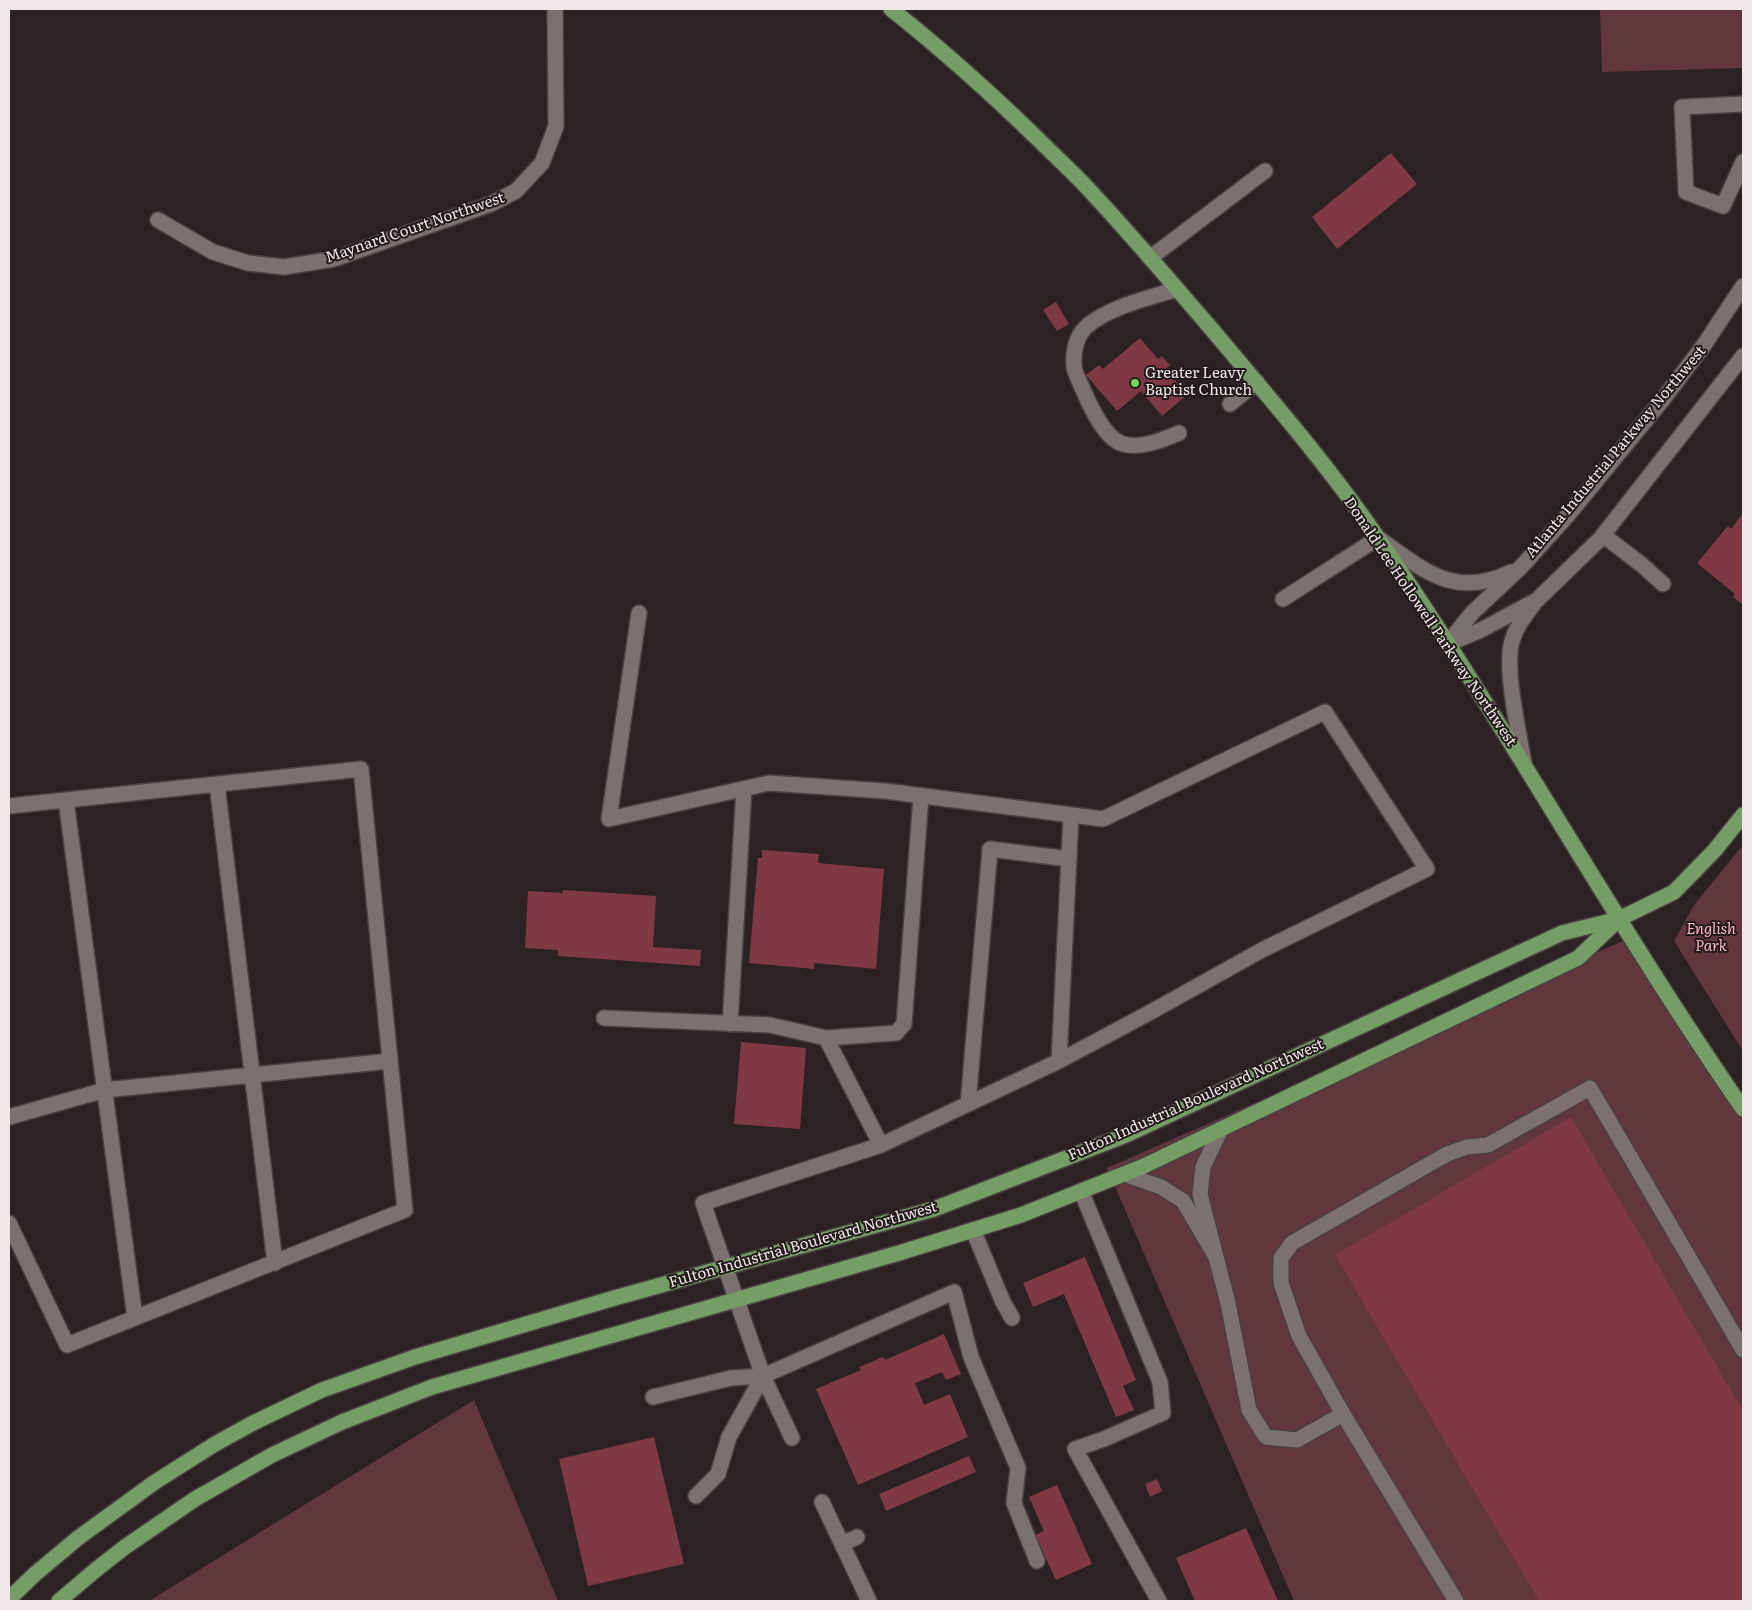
<!DOCTYPE html>
<html>
<head>
<meta charset="utf-8">
<style>
  body { margin:0 }
  #map { position:relative; width:1752px; height:1610px; overflow:hidden; background:#2c2223; font-family:Literata,serif }
  canvas { display:block }
  .frame { position:absolute; inset:0; border:10px solid #efe7e8; pointer-events:none }
</style>
</head>
<body>
<div id="map">
<canvas width="1752" height="1610"></canvas>
<div class="frame"></div>
</div>
<script>
const context = document.querySelector('canvas').getContext('2d');
context.lineJoin = 'round';
function fillPath(path, color) { context.fillStyle = color; context.fill(path, 'evenodd'); }
function trace(path, color, width, dash) { context.strokeStyle = color; context.lineWidth = width; context.lineCap = dash ? 'butt' : 'round'; context.setLineDash(dash || []); context.stroke(path); }
function label(font, color, halo, rows, align = 'center') {
  context.font = font + ' Literata,serif'; context.lineWidth = 4; context.setLineDash([]); context.textBaseline = 'middle'; context.strokeStyle = halo; context.fillStyle = color; for (const [text, x, y, turn = 0] of rows) {
    context.save(); context.translate(x, y); context.rotate((+turn || 0) * Math.PI / 180); context.textAlign = isNaN(turn) ? turn : align; if (halo) context.strokeText(text, 0, 0); context.fillText(text, 0, 0); context.restore();
  }
}
fillPath(new Path2D(`
  M1600 9H1743V68L1602 72Z
  M1743 845V1051L1674 941 1694 905Z
  M1632 937 1743 1095V1601H1294L1107 1168Z
  M474 1400 558 1601H149Z`), '#61363c');
fillPath(new Path2D(`
  M1391 153 1417 184 1337 249 1312 217Z
  M1056 302 1069 324 1057 331 1043 310Z
  M1140 338 1158 359 1162 356 1170 365 1166 369 1187 395 1162 416 1141 391 1117 411 1086 375 1099 365 1103 369Z
  M1743 513V605L1733 597 1735 594 1697 563 1728 526 1731 529Z
  M762 850 819 854 818 863 884 869 876 969 814 963V969L749 963 758 858H762Z
  M563 890 656 896 653 947 701 950 700 966 558 956V950L525 948 528 891 563 893Z
  M741 1042 806 1048 800 1129 734 1124Z
  M1571 1117 1743 1411V1601H1539L1335 1255Z
  M1085 1257 1136 1380 1123 1386 1134 1410 1116 1417 1064 1294 1033 1307 1023 1283Z
  M944 1334 961 1374 946 1380 942 1372 915 1383 924 1405 950 1394 968 1437 858 1485 816 1389 861 1370 859 1367 883 1357 885 1360Z
  M654 1437 684 1564 588 1586 559 1459Z
  M969 1456 976 1472 886 1511 879 1494Z
  M1157 1479 1162 1491 1150 1497 1145 1484Z
  M1057 1485 1092 1564 1056 1580 1035 1535 1044 1531 1029 1497Z
  M1246 1528 1278 1601H1195L1176 1558Z`), '#7f3945');
const minor = new Path2D(`
  M1743 104 1682 107 1686 192 1723 206 1743 162
  M158 220 213 252 248 263 284 267 334 259 491 204 516 191 542 163 556 126 555 9
  M1150 258 1265 171
  M1177 289C1149 298 1108 307 1086 327 1076 337 1073 352 1074 366 1074 371 1078 378 1080 383 1088 401 1103 438 1123 444 1141 449 1162 440 1179 433
  M1230 404 1257 382
  M1603 535 1642 565 1663 584
  M1283 599 1378 538C1423 569 1453 600 1511 572
  M639 613 609 819 769 783 885 791 1103 819 1325 712 1427 869 1262 950 1149 1013 1059 1061 881 1145 703 1203 763 1376 731 1378 653 1397
  M1448 643 1472 613 1521 567 1568 515 1664 398 1704 345 1743 286
  M1450 643 1481 630 1537 600 1600 539 1743 356
  M1524 763C1519 732 1504 669 1512 641 1516 627 1524 617 1533 605
  M217 784 275 1263
  M66 800 135 1318
  M9 806 361 769 405 1210 67 1345 9 1223
  M604 1018 770 1025 826 1038 881 1145
  M730 1024 744 789
  M826 1038 896 1033 904 1024 921 796
  M1059 1061 1071 816
  M968 1104 990 849 1069 859
  M9 1117 105 1090 390 1061
  M1124 1174 1161 1187 1183 1201 1216 1257 1200 1194 1203 1167 1221 1129
  M1081 1191 1160 1382 1163 1413 1104 1439 1075 1449 1159 1601
  M973 1230 1003 1302 1012 1318
  M1216 1257 1228 1303 1249 1410 1266 1437 1297 1440 1343 1414 1299 1336 1281 1283V1258L1292 1243 1447 1154 1467 1147 1488 1145 1590 1088 1743 1350
  M763 1376 792 1438
  M1343 1414 1456 1601
  M696 1496 718 1474 729 1437 763 1376 954 1292 971 1357 1018 1468 1014 1503 1037 1561
  M822 1502 869 1601
  M842 1544 857 1537`);
const major = new Path2D(`
  M891 9C944 51 995 97 1043 144 1060 161 1077 176 1093 194 1133 237 1171 282 1209 326 1268 396 1328 465 1380 541 1507 726 1615 924 1743 1109
  M9 1599 35 1574 78 1538 155 1482 215 1444 253 1423 322 1390 415 1357 611 1299 934 1209 1126 1135 1562 933 1619 919 1674 892 1715 850 1743 815
  M59 1601 98 1568 125 1547 195 1499 272 1455 342 1422 432 1387 899 1253 1021 1215 1144 1166 1578 958 1618 920`);
trace(minor, '#494041', 18);
trace(major, '#494041', 18);
trace(minor, '#7d7071', 15);
trace(major, '#759d66', 15);
for (const [x, y, r, color] of [
  [1135,383,5,"#72d25d"]
]) { const dot = new Path2D(); dot.arc(x, y, r, 0, 2 * Math.PI); context.fillStyle = color; context.fill(dot); trace(dot, '#22191a', 2); }
label('15px', '#efe7e8', '#22191a', [
  ["Maynard Court Northwest",415,228,-19],
  ["Atlanta Industrial Parkway Northwest",1616,452,-50],
  ["Donald Lee Hollowell Parkway Northwest",1430,622,56],
  ["Fulton Industrial Boulevard Northwest",1196,1100,-24],
  ["Fulton Industrial Boulevard Northwest",803,1245,-16]
]);
label('15px', '#efe7e8', '#22191a', [
  ["Greater Leavy",1145,374],
  ["Baptist Church",1145,391]
], 'left');
label('italic 15px', '#fcbac1', '#22191a', [
  ["English",1711,930],
  ["Park",1711,947]
]);
</script>
</body>
</html>
